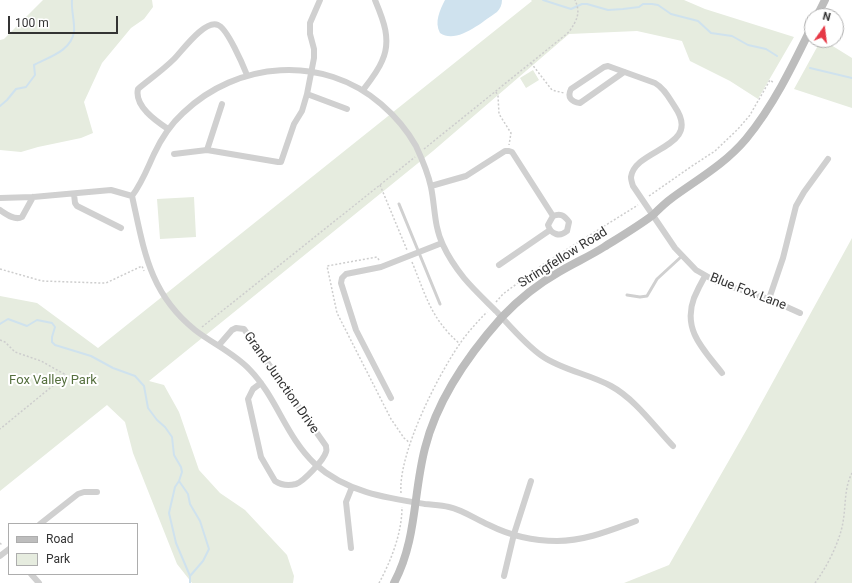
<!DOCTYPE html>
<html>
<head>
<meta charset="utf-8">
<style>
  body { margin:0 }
  #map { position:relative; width:852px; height:583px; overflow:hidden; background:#fff; font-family:Roboto,sans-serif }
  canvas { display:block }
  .legend { position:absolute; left:8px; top:523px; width:130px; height:52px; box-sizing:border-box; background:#fff; border:1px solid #adadad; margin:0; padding:5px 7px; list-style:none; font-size:12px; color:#333 }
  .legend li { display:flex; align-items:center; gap:8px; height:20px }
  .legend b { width:20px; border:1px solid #adadad }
  .north { position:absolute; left:804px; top:8px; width:40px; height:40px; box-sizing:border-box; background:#fff; border:1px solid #adadad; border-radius:50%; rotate:14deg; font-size:11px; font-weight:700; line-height:16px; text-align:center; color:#333 }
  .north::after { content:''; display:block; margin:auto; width:14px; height:18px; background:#e63946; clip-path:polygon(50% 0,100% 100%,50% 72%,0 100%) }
  .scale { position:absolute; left:8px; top:16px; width:110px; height:18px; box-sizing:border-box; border:2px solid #333; border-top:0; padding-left:5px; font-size:12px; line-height:14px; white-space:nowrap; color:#333; -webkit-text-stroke:3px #fff; paint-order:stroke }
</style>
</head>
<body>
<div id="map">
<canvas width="852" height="583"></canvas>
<ul class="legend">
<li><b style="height:5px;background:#bdbdbd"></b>Road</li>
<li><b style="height:11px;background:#e6ecdf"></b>Park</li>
</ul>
<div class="north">N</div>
<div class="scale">100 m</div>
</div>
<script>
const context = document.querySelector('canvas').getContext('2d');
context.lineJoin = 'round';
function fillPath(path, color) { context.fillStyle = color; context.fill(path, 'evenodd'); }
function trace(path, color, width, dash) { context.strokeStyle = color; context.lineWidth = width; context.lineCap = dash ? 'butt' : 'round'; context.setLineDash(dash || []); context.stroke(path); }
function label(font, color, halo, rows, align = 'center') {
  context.font = font + ' Roboto,sans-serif'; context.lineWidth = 4; context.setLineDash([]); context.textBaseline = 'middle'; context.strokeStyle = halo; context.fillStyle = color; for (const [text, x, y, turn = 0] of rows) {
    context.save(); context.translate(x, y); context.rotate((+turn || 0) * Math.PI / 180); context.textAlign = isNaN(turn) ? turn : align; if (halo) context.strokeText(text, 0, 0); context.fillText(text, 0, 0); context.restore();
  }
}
fillPath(new Path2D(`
  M43 0H152L153 7 144 19 131 28 102 63 84 102 93 133 81 138 38 147 21 152 0 150V40L4 39Z
  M531 0H684L705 9 794 37 758 99 730 81 690 61 682 41 637 31 569 34 433 151 149 381 164 385 179 412 199 470 220 493 245 510 287 555 294 576 293 583H192L177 564 133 453 125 422 107 405 0 491V296L37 303 98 348 532 1Z
  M821 40H823L852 58V108L794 89Z
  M533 70 539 80 526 88 520 78Z
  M194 197 196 237 160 239 157 199Z
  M852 238V583H624L669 565 747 429Z`), '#e6ecdf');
fillPath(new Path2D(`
  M445 0H502C502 5 500 9 497 12 483 21 457 45 440 33 434 22 440 10 445 0Z`), '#cfe2ee');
trace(new Path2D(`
  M543 0 571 9 582 4H587L608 10 623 9 639 7 643 4H652L658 5 671 14 698 21 711 33 732 36 748 45 766 49 777 56
  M810 68 852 78
  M0 106 7 100 16 89 26 87 35 75 34 65C49 57 71 51 74 32 75 22 71 10 72 0
  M0 324 8 319 27 326 37 320 52 323 55 327 52 337V342L55 345 91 356 113 368 135 376 144 386 148 408 157 420 165 427 172 437 174 455 181 467 182 472 179 481 175 487 169 513 176 543 190 576V583
  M179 481 188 494 190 504 200 521 209 549 203 561 190 576`), '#cfe2ee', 2);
trace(new Path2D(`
  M531 63 552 90 564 93
  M496 92 498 96 499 114 511 133 509 145
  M424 149 569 32C577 20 581 13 575 0
  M380 185 407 250
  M649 196 692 166 715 151 738 129 750 115 770 80 774 83
  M379 260 377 257 327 266 337 313 391 419 404 438 410 443
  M412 262C426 296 431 319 460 344
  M0 269 42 281 101 283H106L142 266 144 271
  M496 302 503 294 545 263 638 205
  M202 327 415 157
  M0 340 5 342 15 352 41 361 66 375 0 429
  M401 493C398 454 437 377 459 345 467 333 477 322 487 312
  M0 543 2 545
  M379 583C391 561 402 533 402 507
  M815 583C827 567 840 541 843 522 846 506 844 488 852 473`), '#cdcdcd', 1.5, [2, 2]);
trace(new Path2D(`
  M399 204 440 304
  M627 295 640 297 647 296 657 279 682 256`), '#d0d0d0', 3);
trace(new Path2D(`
  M624 72 580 103C571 102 567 97 571 89L604 67 608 66 655 83C664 88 669 98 675 107 703 148 635 148 631 177 631 180 632 183 633 186L675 248 696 270 717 282 769 299 800 313
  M363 90C370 81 378 71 382 61 392 40 383 19 375 0
  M307 94 347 109
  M168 129C156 121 134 106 138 89 150 79 163 70 174 59 182 51 205 19 218 25 227 28 243 65 247 75
  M207 150 222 104
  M174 154 207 150 278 162H281L294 124 302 111 307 94 314 58V49L310 34V23L320 0
  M431 186 466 176 505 151H509L512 152 553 216C560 213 564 215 569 222L567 231C560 237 551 235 548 225L553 216
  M74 194 75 203 77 206 121 228
  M132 196C142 183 147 169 154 154 161 139 171 124 183 113 237 61 323 54 381 104 395 116 407 130 416 146 422 159 428 173 431 187 435 206 434 227 443 245 448 256 456 268 464 278 474 290 486 301 497 312 511 327 525 344 542 356 562 370 589 374 611 386 635 399 654 426 673 446
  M132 196C144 250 149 293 195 330 213 344 234 353 250 370 277 398 286 437 315 464 346 492 386 498 425 504 433 505 441 505 449 507 463 510 475 519 489 525 509 535 534 541 557 541 585 541 611 530 636 521
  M0 198 33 197 111 190 132 196
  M0 210C6 214 15 221 22 217L33 197
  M499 265 550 230
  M705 276C701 283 697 291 694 298 682 330 704 350 722 373
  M769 299 783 258 796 206 804 192 828 159
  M219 345 232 330 236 328 244 329 326 446C326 449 327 450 326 452 324 460 303 482 296 484 288 486 281 485 275 481L261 457 248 399 253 389 261 383
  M391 398 356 330 341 283 342 278 346 274 381 267 442 243
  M40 524 78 494 84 492H97
  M351 548 346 502 352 487
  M0 556 9 549
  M31 574 39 583
  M504 576 514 534 531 481`), '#d0d0d0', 6);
trace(new Path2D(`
  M817 16 825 0
  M394 583C417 540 413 494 425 448 437 400 469 354 502 317 519 299 538 284 559 272 574 263 590 256 604 247 620 237 637 227 653 215 659 209 665 203 672 198 698 179 725 164 746 139 774 105 793 65 812 26`), '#bdbdbd', 8);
label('13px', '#333', '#fff', [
  ["Stringfellow Road",563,258,-32],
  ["Blue Fox Lane",748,292,21],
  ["Grand Junction Drive",281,383,55]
]);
label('13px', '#56703f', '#fff', [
  ["Fox Valley Park",53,381]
]);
</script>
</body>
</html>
